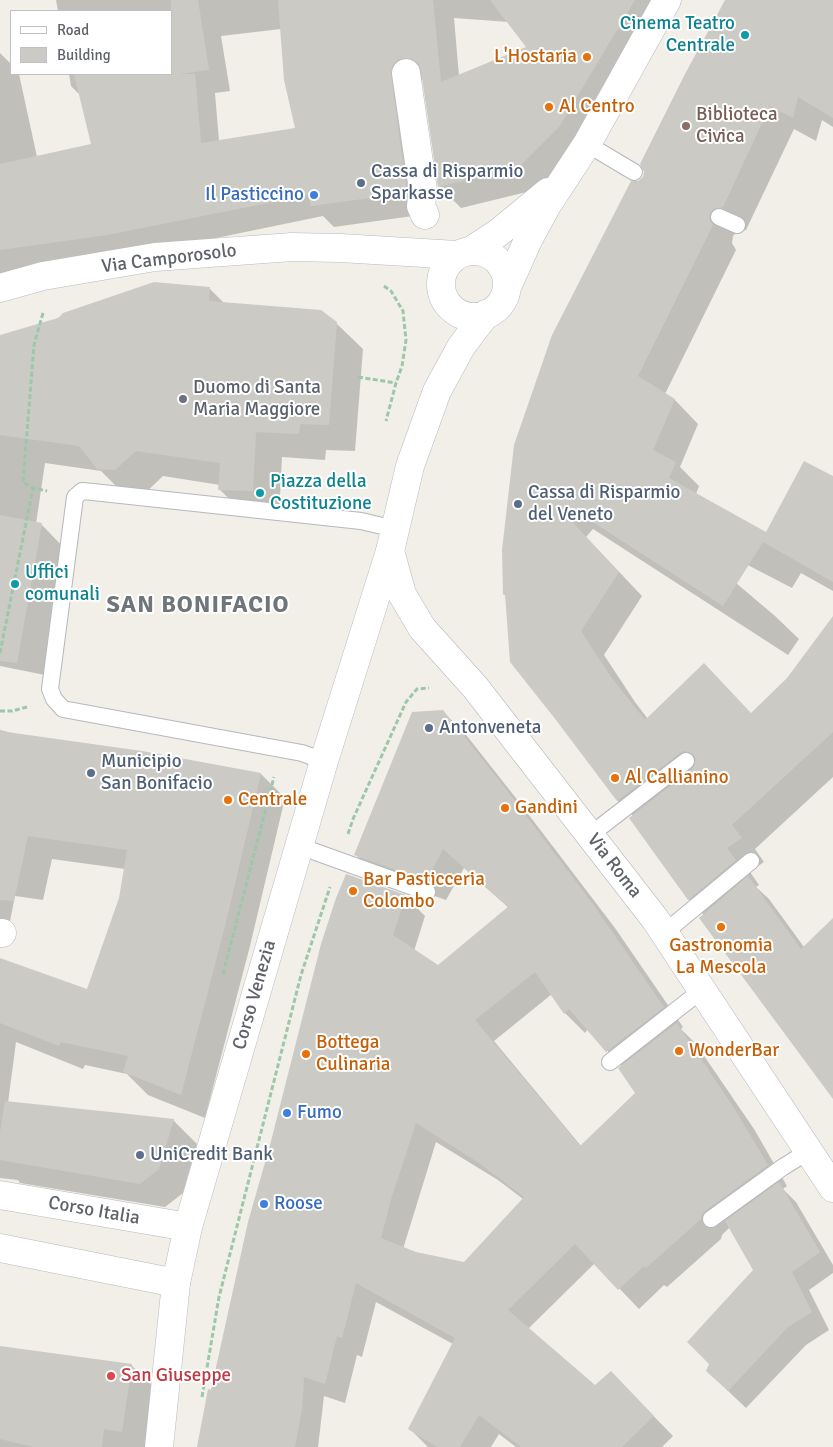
<!DOCTYPE html>
<html>
<head>
<meta charset="utf-8">
<style>
  body { margin:0 }
  #map { position:relative; width:833px; height:1447px; overflow:hidden; background:#f1efe8; font-family:Signika,sans-serif }
  canvas { display:block }
  .legend { position:absolute; left:10px; top:10px; width:162px; height:65px; box-sizing:border-box; background:#fff; border:1px solid #bfc1c3; margin:0; padding:6px 9px; list-style:none; font-size:15px; color:#5f6368 }
  .legend li { display:flex; align-items:center; gap:10px; height:25px }
  .legend b { width:25px; border:1px solid #bfc1c3 }
</style>
</head>
<body>
<div id="map">
<canvas width="833" height="1447"></canvas>
<ul class="legend">
<li><b style="height:6px;background:#fff"></b>Road</li>
<li><b style="height:14px;background:#cccac5"></b>Building</li>
</ul>
</div>
<script>
const context = document.querySelector('canvas').getContext('2d');
context.lineJoin = 'round';
function fillPath(path, color) { context.fillStyle = color; context.fill(path, 'evenodd'); }
function trace(path, color, width, dash) { context.strokeStyle = color; context.lineWidth = width; context.lineCap = dash ? 'butt' : 'round'; context.setLineDash(dash || []); context.stroke(path); }
function label(font, color, halo, rows, align = 'center') {
  context.font = font + ' Signika,sans-serif'; context.lineWidth = 4; context.setLineDash([]); context.textBaseline = 'middle'; context.strokeStyle = halo; context.fillStyle = color; for (const [text, x, y, turn = 0] of rows) {
    context.save(); context.translate(x, y); context.rotate((+turn || 0) * Math.PI / 180); context.textAlign = isNaN(turn) ? turn : align; if (halo) context.strokeText(text, 0, 0); context.fillText(text, 0, 0); context.restore();
  }
}
fillPath(new Path2D(`
  M56 0H668L580 148 539 189 461 208 440 187 424 79 418 81 427 214 334 227 323 216 129 256 0 274V53L11 64V74H19L37 157 92 145 80 95 71 86 69 74H171V11H58ZM454 18 509 22 528 48 459 76ZM281 29 297 129 219 141 215 93 230 91 221 36Z
  M727 0H833V127L822 120 816 141 794 129 746 230 737 232 733 236 732 243 736 250 665 394 675 400 698 424 680 467 699 486 696 494 767 534 833 478V591L801 573 792 588 717 549 710 561 775 616 799 639 788 655 593 529 586 537 642 596 604 655 635 702 648 719 752 714 833 663V777L755 849 764 862 750 872 759 885 756 887 769 899 804 947 833 941V1097L704 915 689 900 631 818 633 816 618 801 557 719 506 597 504 594 639 182 644 177Z
  M209 288 224 303 336 323 363 349 355 451 326 450 325 460 282 457 279 517 246 515 219 489 220 485 163 476 142 496 125 495 101 471 45 463 36 524H41L67 551 45 675 0 666V667V336Z
  M442 711 463 731 519 802 615 928 683 1027 681 1029 696 1044 754 1129 787 1186 783 1189 796 1202 833 1265V1273L809 1290 829 1330 806 1345 746 1408 726 1389 755 1270 730 1227 722 1235 721 1239 667 1287 664 1285 639 1309 595 1263 528 1329 595 1387 631 1393 673 1436 662 1447H516L499 1434 491 1447H428L409 1428 453 1344 376 1302 362 1357 357 1355 345 1403 324 1396 318 1447H199L212 1392 405 896 425 916 414 951 438 967 509 908 464 868 446 900 376 875 356 855ZM552 994 565 1013 585 1033 588 1029 622 1067 636 1093 581 1146 494 1041ZM436 1142 498 1180 523 1199 464 1263 416 1254 403 1249Z
  M0 730 16 734 142 753 261 774 285 798 250 946 205 1118 148 1095 127 1074 85 1065 83 1069 16 1042 8 1103 173 1120 197 1144 183 1193 165 1207 20 1183 18 1180 0 1178V968L88 990 120 898 125 869 52 859 43 900 15 896 8 931 0 928Z
  M0 1347 131 1365 159 1392 151 1447H0Z`), '#0003');
fillPath(new Path2D(`
  M171 0H198L209 70 179 74H195L201 143 295 128 284 80 278 0H433L441 82 526 47 490 0H635L559 127 518 168 438 187 421 71 419 64 412 59 403 58 397 60 392 67 391 75 407 193 311 206 308 195 107 235 0 250V164L91 144 74 74H171Z
  M725 0H833V118L798 97 793 118 770 106 723 207 714 209 710 213 709 219 713 225 638 376 675 399 653 450 676 462 669 478 766 532 804 461 833 476V582L763 542 723 606 568 506 563 512 619 572 581 631 611 677 645 720 704 663 751 713 787 678 833 616V732L732 825 742 838 727 848 736 860 688 900 629 818 692 769 695 764 696 759 694 755 689 752 684 751 680 753 617 801 556 720 510 662 505 594 503 595 502 550 514 445 552 335 631 181H638L643 177 644 172 640 164 685 74Z
  M154 282 210 287 209 301 321 310 337 322 329 425 300 424 299 434 256 432 253 491 218 490 220 463 136 451 115 470 97 469 79 446 0 435V335L58 318 63 313Z
  M0 515 42 523 17 663 0 661Z
  M443 710 499 780 595 907 664 1007 606 1052 569 1009 564 1014 535 972 475 1020 580 1146 635 1093 618 1068 677 1023 734 1108 768 1165 705 1211 702 1214 701 1219 646 1268 644 1266 618 1290 575 1244 508 1310 595 1385 611 1371 654 1416 622 1447H521L479 1415 460 1447H437L408 1429 455 1338 356 1283 342 1338 337 1336 325 1384 304 1377 302 1409 295 1447H197L208 1389 211 1390 248 1222 270 1145 321 944 336 898 346 874 406 895 393 935 438 965 509 906 501 901 443 849 426 881 354 855 412 712ZM416 1123 476 1161 524 1197 464 1262 416 1252 381 1238 392 1196Z
  M0 731 142 751 261 773 226 922 181 1095 123 1072 128 1056 61 1042 59 1046 0 1023V958L87 989 119 898 127 850 28 836 14 901 0 900Z
  M748 876 801 949 833 918V1099L699 918Z
  M5 1101 120 1113 174 1119 159 1169 140 1184 0 1160V1132Z
  M779 1182 820 1252 792 1272 812 1312 788 1327 728 1391 706 1371 709 1364 687 1342 753 1270 725 1221Z
  M0 1346 132 1364 122 1432 104 1429 102 1447H34L0 1439Z`), '#cccac5');
const lane = new Path2D(`
  M587 144 634 172
  M719 217 737 225
  M324 761 302 753 63 709 54 699 50 689 75 497 82 491 93 492 361 521 395 529
  M590 835 686 761
  M299 846 427 892
  M664 933 751 861
  M610 1062 702 990
  M711 1219 783 1167 809 1151`);
const street = new Path2D(`
  M406 73 423 190 421 206 425 215
  M390 551 402 594 422 628 475 687 655 919 833 1188
  M0 933H2
  M0 1195 188 1227
  M0 1248 176 1283`);
const secondary = new Path2D(`
  M472 250 498 233 548 192
  M441 284a33 33 0 1 1 66 0a33 33 0 1 1-66 0Z
  M508 285 528 240 547 205 587 144 667 0
  M0 288 43 276 155 257 292 247 340 248 457 255
  M159 1447 176 1283 188 1227 324 761 390 551 410 466 437 391 461 347 475 328 486 314`);
trace(lane, '#b5b8bc', 18);
trace(street, '#b5b8bc', 29);
trace(secondary, '#b6babf', 29);
trace(new Path2D(`
  M384 286 391 291 403 311 406 340 402 366 396 383 386 421
  M43 313 34 345 23 482 33 488 47 491
  M358 377 396 383
  M0 653 33 488
  M0 711H12L27 707
  M348 834 353 819 406 702 417 689 429 688
  M223 974 274 777
  M202 1397 219 1297 301 975 330 887`), '#9cc7a9', 3, [5, 2.5]);
trace(lane, '#fff', 16);
trace(street, '#fff', 28);
trace(secondary, '#fff', 28);
for (const [x, y, r, color] of [
  [745,35,5,"#0f9aa8"],
  [587,57,5,"#e8710a"],
  [549,107,5,"#e8710a"],
  [686,126,5,"#8d6e63"],
  [361,183,5,"#5c6f8a"],
  [314,195,5,"#3f7fe0"],
  [183,399,5,"#6b7280"],
  [260,493,5,"#0f9aa8"],
  [518,504,5,"#5c6f8a"],
  [15,584,5,"#0f9aa8"],
  [429,728,5,"#5c6f8a"],
  [91,773,5,"#5c6f8a"],
  [615,778,5,"#e8710a"],
  [228,800,5,"#e8710a"],
  [505,808,5,"#e8710a"],
  [353,891,5,"#e8710a"],
  [721,927,5,"#e8710a"],
  [679,1051,5,"#e8710a"],
  [306,1054,5,"#e8710a"],
  [287,1113,5,"#3f7fe0"],
  [140,1155,5,"#5c6f8a"],
  [264,1204,5,"#3f7fe0"],
  [111,1376,5,"#e0444e"]
]) { const dot = new Path2D(); dot.arc(x, y, r, 0, 2 * Math.PI); context.fillStyle = color; context.fill(dot); trace(dot, '#fff', 2); }
label('19px', '#0d838f', '#fff', [
  ["Cinema Teatro",735,24,"right"],
  ["Centrale",735,46,"right"],
  ["Piazza della",270,482],
  ["Costituzione",270,504],
  ["Uffici",25,573],
  ["comunali",25,595]
], 'left');
label('19px', '#c56008', '#fff', [
  ["L'Hostaria",577,57,"right"],
  ["Al Centro",559,107],
  ["Al Callianino",625,778],
  ["Centrale",238,800],
  ["Gandini",515,808],
  ["Bar Pasticceria",363,880],
  ["Colombo",363,902],
  ["Gastronomia",721,946,"center"],
  ["La Mescola",721,968,"center"],
  ["Bottega",316,1043],
  ["Culinaria",316,1065],
  ["WonderBar",689,1051]
], 'left');
label('19px', '#785e54', '#fff', [
  ["Biblioteca",696,115],
  ["Civica",696,137]
], 'left');
label('19px', '#4e5e75', '#fff', [
  ["Cassa di Risparmio",371,172],
  ["Sparkasse",371,194],
  ["Cassa di Risparmio",528,493],
  ["del Veneto",528,515],
  ["Antonveneta",439,728],
  ["Municipio",101,762],
  ["San Bonifacio",101,784],
  ["UniCredit Bank",150,1155]
], 'left');
label('19px', '#366cbe', '#fff', [
  ["Il Pasticcino",304,195,"right"],
  ["Fumo",297,1113],
  ["Roose",274,1204]
], 'left');
label('19px', '#5f6368', '#fff', [
  ["Via Camporosolo",169,259,-7],
  ["Via Roma",614,866,52],
  ["Corso Venezia",255,995,-74],
  ["Corso Italia",94,1211,10]
]);
label('19px', '#5b616d', '#fff', [
  ["Duomo di Santa",193,388],
  ["Maria Maggiore",193,410]
], 'left');
label('19px', '#be3a42', '#fff', [
  ["San Giuseppe",121,1376]
], 'left');
context.letterSpacing = '1px';
label('bold 24px', '#70757a', '#fff', [
  ["SAN BONIFACIO",198,606]
]);
context.letterSpacing = '0px';
</script>
</body>
</html>
